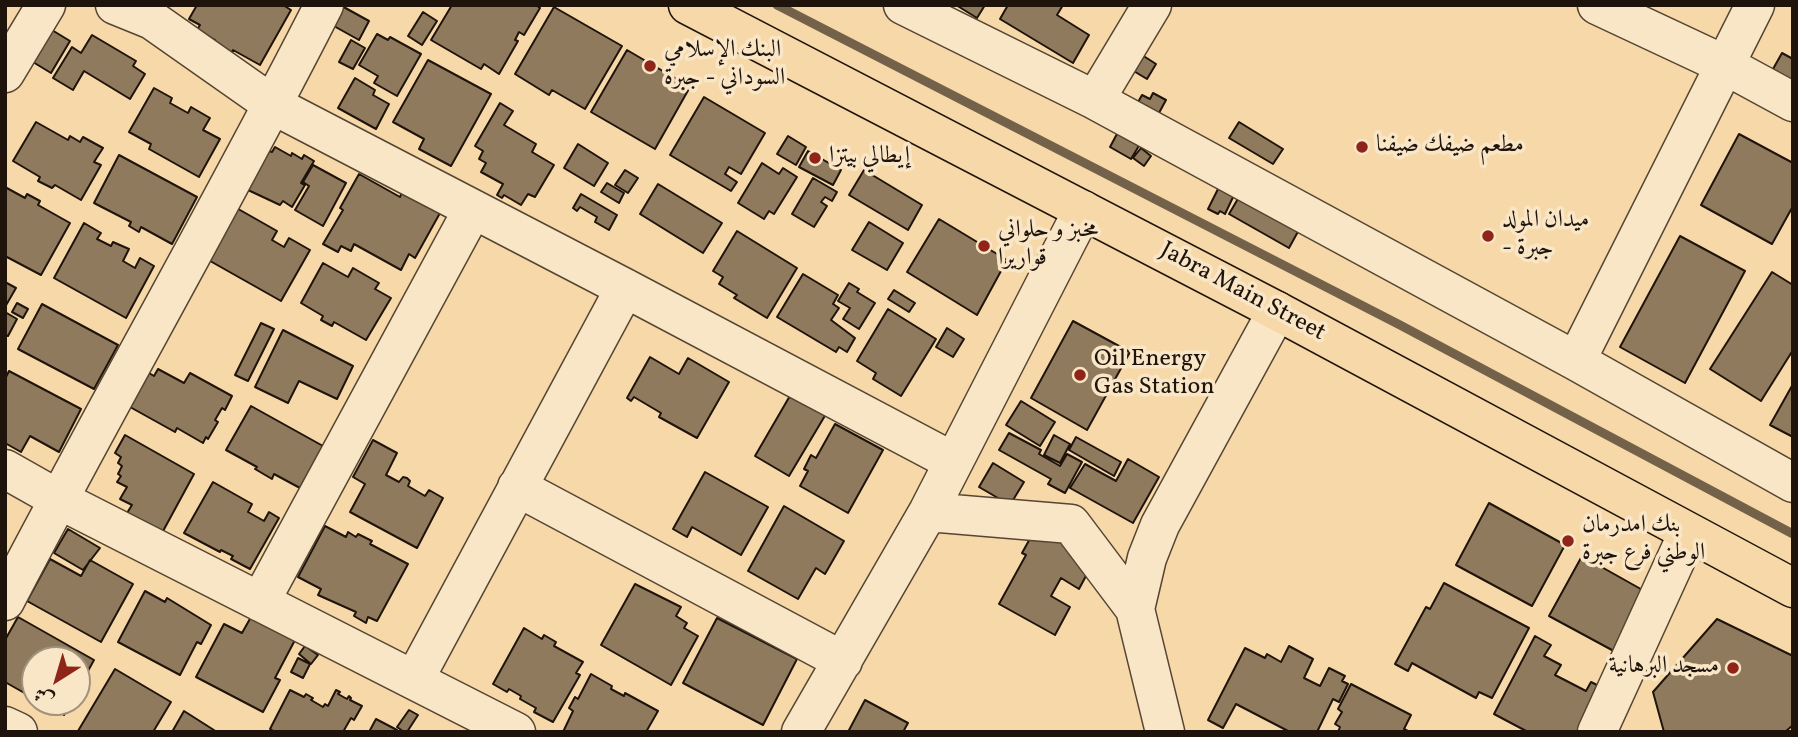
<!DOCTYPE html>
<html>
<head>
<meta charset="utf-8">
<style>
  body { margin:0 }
  #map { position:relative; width:1798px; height:737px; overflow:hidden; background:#f6d8a9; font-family:Vollkorn,Amiri,serif }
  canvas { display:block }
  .frame { position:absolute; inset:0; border:7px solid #1f140b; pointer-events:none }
  .north { position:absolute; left:21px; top:646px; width:70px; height:70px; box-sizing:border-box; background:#f9e6c7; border:2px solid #a2927c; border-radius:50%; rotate:217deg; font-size:19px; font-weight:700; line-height:28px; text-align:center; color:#1f140b }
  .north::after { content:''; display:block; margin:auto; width:24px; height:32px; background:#8f2418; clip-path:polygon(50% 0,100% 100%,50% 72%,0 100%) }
</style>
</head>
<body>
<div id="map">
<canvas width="1798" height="737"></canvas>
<div class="frame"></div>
<div class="north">ش</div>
</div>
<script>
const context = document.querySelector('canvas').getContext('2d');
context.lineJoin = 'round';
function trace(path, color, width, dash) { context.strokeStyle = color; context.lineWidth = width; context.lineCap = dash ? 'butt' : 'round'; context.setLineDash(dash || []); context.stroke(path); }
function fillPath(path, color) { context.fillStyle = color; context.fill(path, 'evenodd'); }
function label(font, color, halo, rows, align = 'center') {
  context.font = font + ' Vollkorn,Amiri,serif'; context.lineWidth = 7; context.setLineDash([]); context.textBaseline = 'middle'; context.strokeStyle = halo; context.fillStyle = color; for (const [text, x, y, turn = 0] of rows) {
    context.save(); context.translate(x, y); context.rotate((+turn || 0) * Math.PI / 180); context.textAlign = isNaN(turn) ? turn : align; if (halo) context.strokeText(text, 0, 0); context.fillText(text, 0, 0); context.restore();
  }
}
trace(new Path2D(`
  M777 5 1400 325 1793 534`), '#746149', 9);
const building = new Path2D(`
  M197 5H283L291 10 260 65 233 50 231 53 213 43 215 40 197 30 200 25 189 19Z
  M340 5 369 21 359 40 323 20Z
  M452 5H536L540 8 524 35 519 32 515 40 518 41 499 74 484 64 481 69 431 40Z
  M956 5H985L977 18Z
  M1008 5H1063L1057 15 1089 35 1073 63 1000 19Z
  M554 7 622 46 585 109 552 90 549 95 515 74Z
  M423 12 437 21 422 45 408 36Z
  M47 27 70 41 51 73 28 59Z
  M377 34 388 40 390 37 421 54 397 96 374 83 378 76 359 65Z
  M92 35 136 61 133 66 145 74 130 99 84 71 73 90 53 78 72 47 81 53Z
  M351 40 365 48 353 69 339 62Z
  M627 50 690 87 655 149 591 112Z
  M1782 53 1793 59V101L1764 85Z
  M1142 55 1156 64 1147 79 1132 70Z
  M428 60 491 94 451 166 419 149 424 139 393 122Z
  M355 78 375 90 373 95 389 104 376 129 338 108Z
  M154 88 172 98 170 103 188 113 191 107 210 118 203 130 220 139 199 177 149 149 151 144 129 132Z
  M1153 93 1166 100 1153 124 1132 113 1142 95 1150 99Z
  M704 97 765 133 741 174 729 167 725 174 737 182 731 191 670 155Z
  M500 103 513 111 504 125 536 144 532 152 554 165 535 197 528 194 521 205 504 195 502 198 497 195 503 184 481 172 486 163 479 159 483 151 475 146Z
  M36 122 68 140 70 136 80 142 83 137 103 148 94 162 101 165 81 200 55 185 52 188 38 181 40 177 13 161Z
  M1239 122 1283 149 1273 164 1229 138Z
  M1118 132 1140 144 1131 159 1110 147Z
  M1739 134 1793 163V206L1772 244 1701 205Z
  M788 136 806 147 796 165 777 154Z
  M578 144 608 163 594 186 564 168Z
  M275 147 291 156 292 153 302 159 304 155 314 161 301 183 305 185 292 207 283 201 280 205 248 190 267 150 272 152Z
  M1141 148 1151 156 1144 166 1133 158Z
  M808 151 841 170 833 185 799 167Z
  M119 155 197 197 172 244 141 227 139 232 129 226 131 222 94 203Z
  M762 163 779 174 783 168 797 177 774 214 769 211 764 219 738 203Z
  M313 165 346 183 323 226 295 210 309 186 303 182Z
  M625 170 638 178 628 193 615 185Z
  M864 170 922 205 908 230 849 195Z
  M359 174 400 197 402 192 440 213 415 258 409 254 401 270 354 244 351 251 341 246 338 252 323 244 343 210 340 208Z
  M813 178 837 192 832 201 825 197 821 202 827 206 814 227 792 214Z
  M607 183 624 193 619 203 601 192Z
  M658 184 722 223 703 253 640 214Z
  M1220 185 1235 193 1225 214 1220 211 1218 214 1208 209Z
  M5 187 25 198 27 194 40 201 38 205 70 223 41 275 5 256Z
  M581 194 617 215 609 230 595 222 597 217 580 207 577 211 573 208Z
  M1239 197 1306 217 1289 248 1229 214Z
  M233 206 277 231 272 240 284 247 289 238 310 250 281 301 203 257Z
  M939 219 1007 260 977 315 907 272Z
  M869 222 903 243 887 270 852 250Z
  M84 223 101 233 97 239 111 246 113 242 129 249 123 261 135 268 140 258 154 266 126 318 54 278Z
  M737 231 797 268 767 318 734 298 737 295 719 284 723 277 713 271Z
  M1680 236 1745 271 1685 383 1620 347Z
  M323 263 348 277 353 268 379 283 375 289 391 298 366 340 334 322 332 326 321 320 323 316 301 303Z
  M1772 272 1793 285V350L1761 401 1710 369Z
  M803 274 838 295 833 304 839 308 831 320 855 338 847 352 839 347 836 352 777 317Z
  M5 282 16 288 5 307Z
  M849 283 859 289 857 292 875 303 859 329 843 319 850 308 838 301Z
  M894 290 915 303 909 312 888 299Z
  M17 303 28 309 23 318 12 312Z
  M42 304 118 345 94 389 18 349Z
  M888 309 936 339 901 396 873 379 876 373 857 361Z
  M5 312 17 319 8 336 5 335Z
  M1073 321 1130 352 1087 430 1031 398Z
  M261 323 274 329 248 381 235 375Z
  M947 328 964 339 953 357 936 347Z
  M283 330 353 366 337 399 299 381 288 403 255 387Z
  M650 357 679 374 688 358 729 382 697 438 659 417 661 413 634 397 631 401 627 398Z
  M158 369 184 383 190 373 232 396 225 410 222 408 215 420 218 422 208 439 206 437 203 443 177 428 175 432 130 407 149 373 154 376Z
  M9 371 81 409 59 452 30 436 21 452 5 443V379Z
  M1793 384V437L1770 425Z
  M791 394 826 414 789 476 755 456Z
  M1021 401 1055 422 1040 446 1006 425Z
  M251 406 323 446 300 488 274 474 272 479 255 469 257 467 226 450Z
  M835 424 883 450 848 513 800 486 808 471 804 469 811 455 816 458Z
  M1009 433 1041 450 1039 454 1060 466 1067 454 1082 462 1065 493 1048 484 1051 479 999 450Z
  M125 435 194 474 162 533 127 513 132 505 120 499 127 487 117 482 121 476 118 474 122 466 118 463 121 457 115 453Z
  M1054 435 1070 444 1060 463 1044 455Z
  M1076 437 1121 462 1114 476 1069 450Z
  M373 440 397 453 386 475 399 482 403 477 407 478 410 481 408 486 425 496 429 490 443 498 417 548 350 512 365 484 353 477Z
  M1128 459 1159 477 1133 523 1070 488 1085 464 1116 481Z
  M993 463 1024 482 1010 505 979 487Z
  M705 472 768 507 741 555 692 527 687 537 673 529Z
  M213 482 252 504 248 512 264 521 269 512 279 518 250 569 231 559 233 556 221 550 220 552 184 533Z
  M1489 503 1565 545 1532 606 1456 565Z
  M784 506 844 541 825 574 816 568 798 599 748 571Z
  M325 526 346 537 348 532 356 537 358 534 372 541 370 544 408 564 377 621 368 617 366 623 354 616 356 612 318 595 321 589 298 577Z
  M1037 526 1095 559 1079 589 1061 578 1051 596 1070 607 1055 635 999 604 1026 555 1022 553Z
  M68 529 100 548 83 570 54 553Z
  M1582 556 1655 597 1623 656 1549 616Z
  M50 559 81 576 90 560 133 584 101 642 27 601Z
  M1444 583 1529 628 1492 698 1479 692 1476 698 1412 663 1408 671 1395 664 1426 607 1430 609Z
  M635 584 681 607 676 616 687 623 684 628 698 636 671 685 601 645Z
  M145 591 165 602 167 598 211 625 201 644 197 642 180 675 118 642Z
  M18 617 94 660 77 691V660H35V699L5 682V640Z
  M251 617 295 640 275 678 280 680 263 712 196 677 224 624 242 633Z
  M717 618 797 659 763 725 683 683Z
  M1717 619 1793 656V725L1785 732H1664L1653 692Z
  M524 628 542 639 544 635 556 642 554 646 583 662 576 673 580 675 553 722 534 712 536 708 520 699 521 696 509 689 507 692 493 684Z
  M1535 636 1551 645 1544 656 1561 665 1555 675 1586 691 1591 682 1607 690 1585 732H1528L1494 714Z
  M305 646 318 655 311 664 299 654Z
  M1289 646 1313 659 1304 678 1320 686 1329 668 1345 676 1342 681 1348 684 1339 702 1333 699 1317 732H1290L1236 704 1223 728 1208 720 1245 648 1265 658 1267 654 1281 662Z
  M298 658 310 664 303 678 291 672Z
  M115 669 171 702 153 732 78 731Z
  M591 674 612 686 611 689 624 696 625 693 658 711 646 732H563L573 711 569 708 575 697 578 699Z
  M1351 684 1411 715 1404 729 1410 732H1338L1340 727 1335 724 1342 712 1338 709Z
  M290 690 304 697 306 694 313 698 311 700 323 707 325 704 328 706 336 690 340 692 338 694 347 699 349 696 351 698 350 700 362 706 354 720 351 718 343 732H275L270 729Z
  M865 700 908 723 903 732H848Z
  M41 702H71L64 715Z
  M409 710 418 715 407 732H404L397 727Z
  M184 711 217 732H172Z
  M376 719 397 730 396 732H369Z`);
fillPath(building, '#8f7a5d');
trace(building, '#1f140b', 2);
const minor = new Path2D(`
  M115 5 152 20 273 105 625 288 952 461
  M903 5 1095 100 1576 361 1793 483
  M1597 5 1723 64 1793 102
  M5 73 46 5
  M1095 100 1152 5
  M1576 361 1755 5
  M5 469 58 499 516 732
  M517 487 843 661
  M928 512 1071 524 1135 609
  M5 601C109 401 222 206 324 5
  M260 602 473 209
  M414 680 625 288
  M5 726 18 732
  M801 732 928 512 1083 210
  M1165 732 1135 609 1147 558 1160 525 1277 311
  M1597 732 1688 533`);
const major = new Path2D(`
  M688 5 1277 311 1793 588`);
trace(minor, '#554532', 41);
trace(major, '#1f140b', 41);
trace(minor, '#f9e6c7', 38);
trace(major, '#f6d8a9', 38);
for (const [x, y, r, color] of [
  [650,66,7,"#8f2418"],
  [1362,147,7,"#8f2418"],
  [815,158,7,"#8f2418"],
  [1488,236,7,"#8f2418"],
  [984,246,7,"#8f2418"],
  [1080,375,7,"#8f2418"],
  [1568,541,7,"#8f2418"],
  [1733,668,7,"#8f2418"]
]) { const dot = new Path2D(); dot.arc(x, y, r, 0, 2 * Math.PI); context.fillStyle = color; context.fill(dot); trace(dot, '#f9e6c7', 2.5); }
label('24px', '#1f140b', '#f9e6c7', [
  ["البنك الإسلامي",664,52],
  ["السوداني - جبرة",664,80],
  ["مطعم ضيفك ضيفنا",1376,147],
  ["إيطالي بيتزا",829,158],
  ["ميدان المولد",1502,222],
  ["- جبرة",1502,250],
  ["مخبز و حلواني",998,232],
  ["قواريرا",998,260],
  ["Oil Energy",1094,361],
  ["Gas Station",1094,389],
  ["بنك امدرمان",1582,527],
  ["الوطني فرع جبرة",1582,555],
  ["مسجد البرهانية",1719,668,"right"]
], 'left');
label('24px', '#1f140b', '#f9e6c7', [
  ["Jabra Main Street",1242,293,28]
]);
</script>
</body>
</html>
